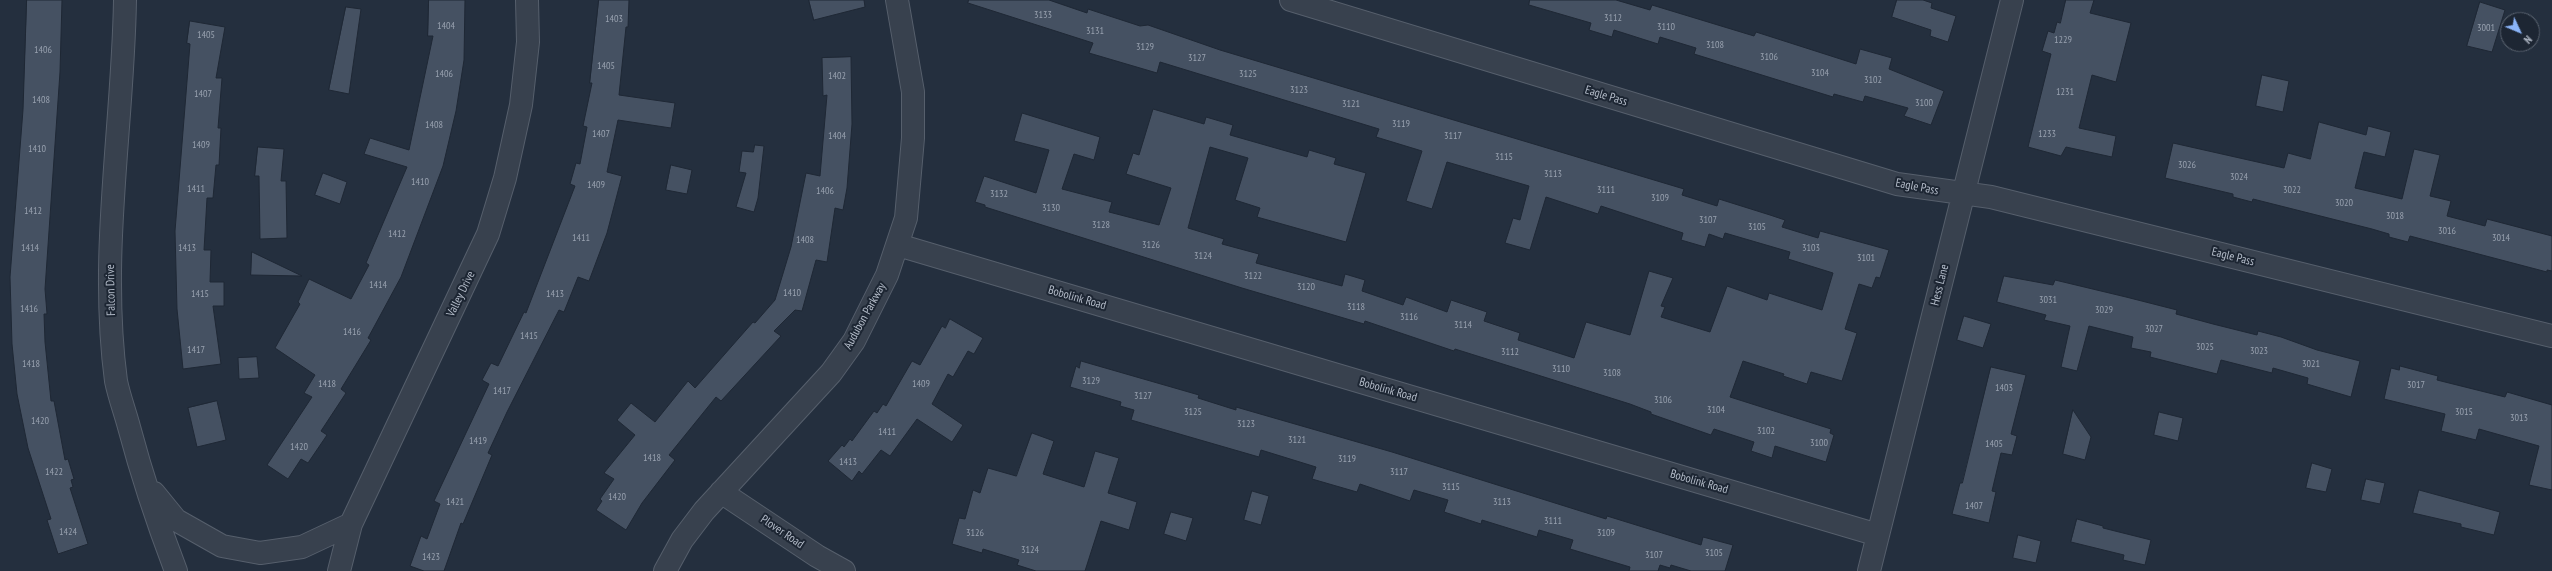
<!DOCTYPE html>
<html>
<head>
<meta charset="utf-8">
<style>
  body { margin:0 }
  #map { position:relative; width:2552px; height:571px; overflow:hidden; background:#242f3e; font-family:"PT Sans Narrow",sans-serif }
  canvas { display:block }
  .north { position:absolute; left:2500px; top:12px; width:40px; height:40px; box-sizing:border-box; background:#1d2633; border:1px solid #59626f; border-radius:50%; rotate:134deg; font-size:11px; font-weight:700; line-height:16px; text-align:center; color:#b4bcc9 }
  .north::after { content:''; display:block; margin:auto; width:14px; height:18px; background:#8ab4f8; clip-path:polygon(50% 0,100% 100%,50% 72%,0 100%) }
</style>
</head>
<body>
<div id="map">
<canvas width="2552" height="571"></canvas>
<div class="north">N</div>
</div>
<script>
const context = document.querySelector('canvas').getContext('2d');
context.lineJoin = 'round';
function fillPath(path, color) { context.fillStyle = color; context.fill(path, 'evenodd'); }
function trace(path, color, width, dash) { context.strokeStyle = color; context.lineWidth = width; context.lineCap = dash ? 'butt' : 'round'; context.setLineDash(dash || []); context.stroke(path); }
function label(font, color, halo, rows, align = 'center') {
  context.font = font + ' "PT Sans Narrow",sans-serif'; context.lineWidth = 4; context.setLineDash([]); context.textBaseline = 'middle'; context.strokeStyle = halo; context.fillStyle = color; for (const [text, x, y, turn = 0] of rows) {
    context.save(); context.translate(x, y); context.rotate((+turn || 0) * Math.PI / 180); context.textAlign = isNaN(turn) ? turn : align; if (halo) context.strokeText(text, 0, 0); context.fillText(text, 0, 0); context.restore();
  }
}
const building = new Path2D(`
  M27 0H62L60 72 45 289 47 314H44L45 342 51 401H54L65 460 68 459 74 479 71 480 73 487 70 488 88 544 58 554 47 520 51 519 28 448 17 394 12 344 10 277 23 110Z
  M429 0H465L464 60 456 111 443 166 401 277 368 338 371 340 341 389 346 393 321 431 327 435 308 463 301 459 288 479 267 465 312 397 304 393 315 375 275 348 300 304 298 302 309 279 351 299 369 265 366 263 407 167 364 154 370 138 409 150 433 36H428Z
  M599 0H629L628 27H626L619 95 675 103 671 128 618 120 607 172 622 176 607 233 589 281 578 277 564 312 559 310 507 412 488 453 492 455 463 524 461 523 444 571H424L410 566 421 536 427 539 440 504 434 501 489 384 482 380 491 363 498 366 524 312 526 313 575 186 570 184 576 163 580 164 587 127 583 126 592 83H590Z
  M809 0H864L865 7 814 20Z
  M969 0H1049L1087 13 1088 9 1140 26 1148 25 1220 50 1684 189 1682 195 1717 206 1719 199 1770 215 1785 220 1782 227 1818 238 1820 231 1889 250 1880 278 1876 277 1872 288 1859 284 1845 329 1857 333 1842 381 1811 372 1807 384 1783 376 1784 374 1743 361 1730 397 1831 429 1830 433 1834 435 1826 462 1775 446 1772 458 1751 451 1754 442 1714 429 1711 435 1651 414V412L1630 404 1455 349 1454 351 1365 321 1364 324 1242 288 985 207V205L975 202 984 176 1036 193 1049 150 1014 141 1022 113 1100 137 1094 160 1074 154 1062 189 1112 202 1109 212 1159 225 1171 188 1126 174 1133 153 1139 155 1153 109 1204 124 1206 117 1233 125 1230 135 1307 157 1309 150 1336 158 1334 164 1366 173 1346 242 1257 217 1260 208 1235 200 1248 158 1210 147 1188 228 1224 239 1222 244 1259 254 1256 263 1342 286 1345 274 1365 280 1362 291 1403 305 1406 297 1447 312 1451 300 1487 312 1484 321 1520 333 1518 340 1574 358 1586 322 1630 335 1649 271 1673 278 1661 306 1665 307 1661 317 1710 332 1727 286 1767 300 1769 293 1822 310 1833 273 1788 259 1790 252 1725 233 1723 239 1709 234 1705 247 1681 240 1683 233 1601 206 1598 214 1546 197 1530 250 1505 243 1513 218 1520 220 1529 186 1447 162 1432 209 1406 201 1422 151 1376 137 1379 129 1160 62 1157 73 1089 53 1093 43 968 3Z
  M1530 0H1616L1650 10 1652 5 1754 36 1756 32 1856 64 1860 49 1892 58 1889 69 1944 91 1931 125 1904 116 1908 108 1865 96 1863 102 1834 94 1833 97 1694 54 1696 48 1660 37 1658 44 1614 30 1612 37 1589 30 1591 23 1529 5Z
  M1897 0H1923L1932 3 1931 8 1956 16 1948 42 1930 36 1931 30 1892 17Z
  M2066 0H2094L2090 13 2131 23 2116 82 2092 75 2079 128 2116 136 2112 157 2066 147 2061 156 2028 147 2051 54 2042 51 2048 31 2054 33 2057 22 2060 23Z
  M2480 2 2505 10 2492 52 2467 46Z
  M346 7 361 9 349 94 329 90Z
  M190 21 225 27 216 78H222L218 128H221L219 165H216L213 198H207L204 250H211L210 282H224V306H213L221 364 183 369 177 309 175 231 190 44 187 43Z
  M851 57 852 124 847 188 843 210 835 208 827 262 816 260 802 311 795 310 774 331 781 336 721 401 716 397 669 455 675 460 642 503 626 530 596 510 602 501 600 499 614 479 604 473 635 435 617 420 631 403 655 422 688 381 695 388 753 322 755 323 775 300 791 247 806 173 820 176 827 95 823 96 822 58Z
  M2262 75 2289 81 2283 112 2256 106Z
  M2319 122 2366 135 2368 126 2391 132 2385 157 2364 152 2355 188 2402 199 2414 149 2440 155 2430 196 2451 201 2447 216 2485 226 2487 219 2552 236V271L2547 270V272L2410 236 2408 242 2389 237V234L2372 229 2253 199 2252 202 2233 197V194L2165 178 2173 143 2284 168 2288 153 2310 159Z
  M755 145 764 146 758 198 754 212 736 207 746 173 739 172 742 151 753 152Z
  M258 147 284 149 281 181H286L287 238 260 239 259 176H255Z
  M671 165 692 170 687 194 666 190Z
  M323 173 347 182 340 204 315 195Z
  M252 252 302 276 251 275Z
  M2004 276 2053 285 2055 280 2126 297 2177 310 2176 314 2213 324 2257 335 2258 331 2281 337 2317 350 2360 361 2351 397 2307 384 2308 378 2273 368 2272 373 2221 360 2217 374 2150 357 2151 352 2131 348 2133 337 2089 326 2077 371 2061 367 2070 326 2044 320 2046 315 1997 302Z
  M1964 316 1991 324 1983 348 1957 340Z
  M950 319 983 338 974 354 968 351 953 377 948 374 932 404 963 425 952 442 917 419 890 456 881 450 862 474 859 471 852 481 828 461 842 445 844 447 850 439 852 441 874 411 877 413 883 404 886 406 912 361 920 365 942 326 945 328Z
  M257 357 259 378 239 379 238 358Z
  M1081 361 1199 395 1198 398 1236 410V407L1392 452 1606 519 1607 516 1701 545 1703 537 1733 545 1725 571H1691L1671 565 1670 568 1660 565 1658 571H1629L1630 567 1570 549 1573 540 1539 530 1537 537 1482 520 1481 524 1444 512 1448 500 1414 490 1410 501 1360 484 1357 492 1312 479 1316 467 1261 450 1259 457 1131 420 1134 410 1120 406 1121 402 1070 387 1076 366 1079 368Z
  M2400 366 2438 376 2437 380 2505 397 2507 392 2552 405V490L2529 485 2539 446 2479 429 2476 440 2441 431 2445 414 2384 399 2391 368 2399 370Z
  M1991 367 2026 375 2011 434 2017 436 2012 455 2001 453 1992 491 1996 492 1989 523 1952 514 1960 483H1962Z
  M217 401 226 440 197 447 188 408Z
  M2073 410 2091 437 2085 460 2063 454Z
  M2159 412 2183 418 2178 441 2154 435Z
  M1032 433 1054 441 1043 474 1084 487 1095 451 1119 458 1108 493 1137 502 1129 530 1101 521 1085 571H1036L1017 565 1019 560 983 549 982 553 952 544 959 518 965 519 973 490 980 493 988 468 1016 476Z
  M2312 463 2332 469 2326 492 2306 488Z
  M2366 479 2385 483 2380 504 2361 500Z
  M2419 490 2500 512 2494 535 2461 527V524L2413 513Z
  M1252 491 1269 496 1261 525 1244 520Z
  M1171 512 1193 518 1186 541 1164 534Z
  M2077 519 2103 526V528L2151 540 2145 565 2123 560 2124 555 2071 542Z
  M2018 535 2041 541 2036 563 2013 558Z`);
fillPath(building, '#455162');
trace(building, '#1f2835', 1);
const street = new Path2D(`
  M125 0C123 127 99 254 116 381 119 396 125 412 129 427 142 476 158 524 176 571
  M1291 0 1897 184 1991 197 2552 336
  M898 245 1878 535
  M721 492 817 556 844 571
  M154 493 176 520 222 546 260 553 302 547 351 524
  M339 571 351 524 488 234 505 178 521 105 528 42 527 0
  M665 571 682 540 704 511 831 373 854 341 887 275 906 218 913 138V92L897 0
  M1869 571 2012 0`);
trace(street, '#565f6c', 24);
trace(street, '#38414e', 22);
label('10px', '#98a1af', null, [
  ["3133",1043,15],
  ["3112",1613,18],
  ["1403",614,19],
  ["1404",446,26],
  ["3110",1666,27],
  ["3001",2486,28],
  ["3131",1095,31],
  ["1405",206,35],
  ["1229",2063,40],
  ["3108",1715,45],
  ["3129",1145,47],
  ["1406",43,50],
  ["3106",1769,57],
  ["3127",1197,58],
  ["1405",606,66],
  ["3104",1820,73],
  ["1406",444,74],
  ["3125",1248,74],
  ["1402",837,76],
  ["3102",1873,80],
  ["3123",1299,90],
  ["1231",2065,92],
  ["1407",203,94],
  ["1408",41,100],
  ["3100",1924,103],
  ["3121",1351,104],
  ["3119",1401,124],
  ["1408",434,125],
  ["1407",601,134],
  ["1233",2047,134],
  ["1404",837,136],
  ["3117",1453,136],
  ["1409",201,145],
  ["1410",37,149],
  ["3115",1504,157],
  ["3026",2187,165],
  ["3113",1553,174],
  ["3024",2239,177],
  ["1410",420,182],
  ["1409",596,185],
  ["1411",196,189],
  ["3111",1606,190],
  ["3022",2292,190],
  ["1406",825,191],
  ["3132",999,194],
  ["3109",1660,198],
  ["3020",2344,203],
  ["3130",1051,208],
  ["1412",33,211],
  ["3018",2395,216],
  ["3107",1708,220],
  ["3128",1101,225],
  ["3105",1757,227],
  ["3016",2447,231],
  ["1412",397,234],
  ["1411",581,238],
  ["3014",2501,238],
  ["1408",805,240],
  ["3126",1151,245],
  ["1414",30,248],
  ["1413",187,248],
  ["3103",1811,248],
  ["3124",1203,256],
  ["3101",1866,258],
  ["3122",1253,276],
  ["1414",378,285],
  ["3120",1306,287],
  ["1410",792,293],
  ["1415",200,294],
  ["1413",555,294],
  ["3031",2048,300],
  ["3118",1356,307],
  ["1416",29,309],
  ["3029",2104,310],
  ["3116",1409,317],
  ["3114",1463,325],
  ["3027",2154,329],
  ["1416",352,332],
  ["1415",529,336],
  ["3025",2205,347],
  ["1417",196,350],
  ["3023",2259,351],
  ["3112",1510,352],
  ["1418",31,364],
  ["3021",2311,364],
  ["3110",1561,369],
  ["3108",1612,373],
  ["3129",1091,381],
  ["1418",327,384],
  ["1409",921,384],
  ["3017",2416,385],
  ["1403",2004,388],
  ["1417",502,391],
  ["3127",1143,396],
  ["3106",1663,400],
  ["3104",1716,410],
  ["3125",1193,412],
  ["3015",2464,412],
  ["3013",2519,418],
  ["1420",40,421],
  ["3123",1246,424],
  ["3102",1766,431],
  ["1411",887,432],
  ["3121",1297,440],
  ["1419",478,441],
  ["3100",1819,443],
  ["1405",1994,444],
  ["1420",299,447],
  ["1418",652,458],
  ["3119",1347,459],
  ["1413",848,462],
  ["1422",54,472],
  ["3117",1399,472],
  ["3115",1451,487],
  ["1420",617,497],
  ["1421",455,502],
  ["3113",1502,502],
  ["1407",1974,506],
  ["3111",1553,521],
  ["1424",68,532],
  ["3126",975,533],
  ["3109",1606,533],
  ["3124",1030,550],
  ["3105",1714,553],
  ["3107",1654,555],
  ["1423",431,557]
]);
label('12px', '#b4bcc9', '#1d2633', [
  ["Eagle Pass",1606,96,17],
  ["Eagle Pass",1917,187,11],
  ["Eagle Pass",2233,257,14],
  ["Hess Lane",1940,285,-76],
  ["Falcon Drive",111,290,-91],
  ["Valley Drive",461,294,-64],
  ["Bobolink Road",1077,298,16],
  ["Audubon Parkway",865,316,-61],
  ["Bobolink Road",1388,390,16],
  ["Bobolink Road",1699,482,16],
  ["Plover Road",782,532,34]
]);
</script>
</body>
</html>
